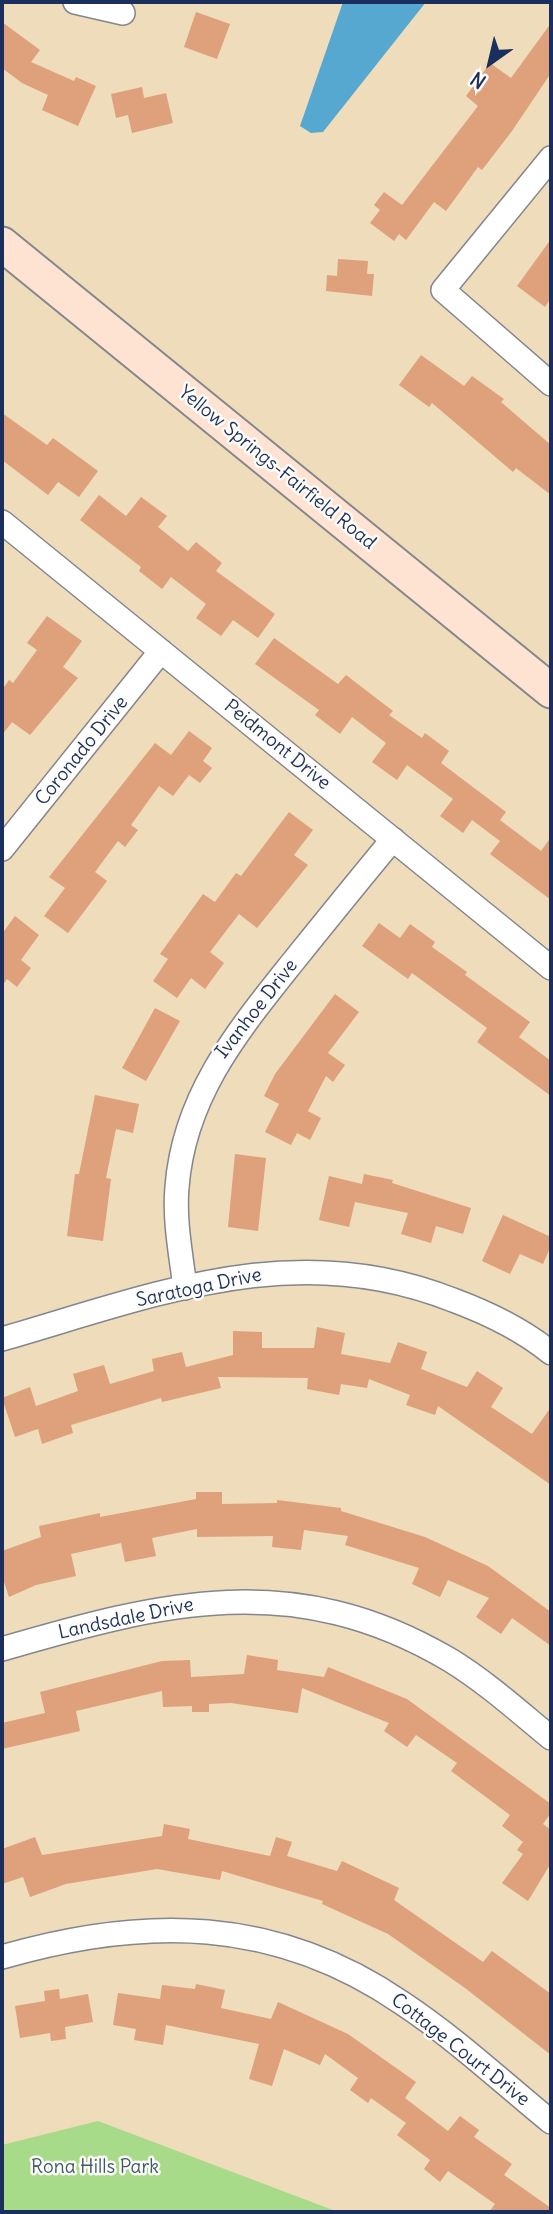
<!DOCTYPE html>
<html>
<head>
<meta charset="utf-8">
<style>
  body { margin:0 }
  #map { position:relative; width:553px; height:2214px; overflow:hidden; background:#eedcba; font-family:Delius,sans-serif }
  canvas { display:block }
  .frame { position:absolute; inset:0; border:4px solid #1b2f5e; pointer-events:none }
  .north { position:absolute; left:455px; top:28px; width:70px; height:70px; -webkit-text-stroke:5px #fdfcf7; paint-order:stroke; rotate:214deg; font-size:19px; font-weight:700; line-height:28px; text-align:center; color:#1b2f5e }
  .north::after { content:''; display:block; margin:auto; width:24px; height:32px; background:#1b2f5e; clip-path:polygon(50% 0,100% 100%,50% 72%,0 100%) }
</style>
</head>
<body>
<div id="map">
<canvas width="553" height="2214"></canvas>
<div class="frame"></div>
<div class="north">N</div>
</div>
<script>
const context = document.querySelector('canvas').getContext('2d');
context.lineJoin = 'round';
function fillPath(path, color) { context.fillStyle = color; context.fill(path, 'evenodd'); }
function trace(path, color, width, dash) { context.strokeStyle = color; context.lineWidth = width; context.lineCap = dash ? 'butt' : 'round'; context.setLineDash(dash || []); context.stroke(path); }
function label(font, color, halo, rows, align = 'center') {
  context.font = font + ' Delius,sans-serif'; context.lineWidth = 5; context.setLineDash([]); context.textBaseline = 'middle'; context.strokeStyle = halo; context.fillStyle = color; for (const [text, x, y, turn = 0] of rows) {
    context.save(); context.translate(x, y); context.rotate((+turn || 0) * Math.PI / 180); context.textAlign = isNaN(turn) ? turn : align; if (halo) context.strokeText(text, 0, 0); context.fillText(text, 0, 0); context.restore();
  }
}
fillPath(new Path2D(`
  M98 2121 338 2212H2V2145Z`), '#a7da89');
fillPath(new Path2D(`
  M343 2H426L323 132 311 133 300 126Z`), '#56a8d1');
fillPath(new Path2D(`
  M196 12 230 24 217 59 184 47Z
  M2 22 40 50 31 62 74 81 76 77 96 86 78 126 42 110 48 95 22 83 2 68Z
  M551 23V73L512 131 482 170 478 167 446 211 434 202 406 240 399 234 394 241 370 223 380 210 374 205 384 192 402 205 478 106 466 96 490 63 511 78Z
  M142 87 144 98 166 93 173 123 132 133 128 115 116 118 111 94Z
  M551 239V298L545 307 517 286Z
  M338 259 368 261 367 274H374L372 296 326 291 327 275 337 276Z
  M421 355 464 386 472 376 504 399 501 402 551 445V495L516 468 513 472 432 403 429 407 399 385Z
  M2 413 47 445 53 438 98 471 79 497 58 482 48 495 2 460Z
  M99 495 126 516 141 497 167 516 158 527 188 551 196 542 222 563 216 571 275 614 258 638 233 620 221 636 196 618 206 604 171 577 162 589 139 571 141 567 80 520Z
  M47 616 82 641 63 667 78 678 30 735 12 722 2 735V690L9 680 13 683 37 650 27 643Z
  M274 638 338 684 346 675 393 711 389 715 422 738 425 733 449 751 441 763 506 812 500 820 541 851 551 837V900L490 854 500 841 472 820 463 833 440 816 453 799 407 765 397 780 372 762 386 743 352 717 340 734 315 715 319 710 255 664Z
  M189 731 212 748 203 761 212 768 200 783 189 775 173 796 159 786 131 825 138 830 125 847 118 841 95 872 107 881 68 933 44 916 65 888 49 877 155 743 171 755Z
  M289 812 313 830 294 855 308 865 257 928 239 914 210 952 224 963 205 989 191 978 177 998 153 981 168 959 160 954 203 894 215 902 236 873 241 876Z
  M15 916 39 935 21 960 31 968 17 987 7 979 2 986V934Z
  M379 923 400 938 410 924 435 942 432 947 467 972 465 975 530 1022 519 1037 551 1061V1096L477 1042 487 1028 412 973 408 979 362 946Z
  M335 994 359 1012 328 1053 345 1065 333 1082 326 1076 308 1111 321 1118 310 1140 297 1133 291 1145 265 1132 279 1104 264 1096 275 1074Z
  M155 1008 180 1021 146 1081 122 1068Z
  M95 1095 139 1104 133 1133 116 1129 106 1178 111 1179 103 1241 67 1236 75 1174H79Z
  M235 1154 266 1158 258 1231 228 1227Z
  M364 1174 393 1180 392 1183 471 1208 463 1234 436 1226 431 1243 401 1234 408 1213 355 1202 349 1227 319 1220 329 1176 362 1184Z
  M503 1215 551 1237V1246L543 1264 520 1254 510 1274 482 1261Z
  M317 1327 345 1333 341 1354 390 1363 398 1342 427 1352 421 1369 467 1387 477 1371 503 1388 491 1407 532 1434 551 1407V1485L438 1406 435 1415 406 1405 410 1395 369 1379 367 1388 341 1384 339 1395 307 1389 308 1378 218 1377 221 1388 162 1402 161 1398 71 1425 73 1433 42 1444 38 1429 15 1437 2 1398 30 1387 36 1406 78 1391 73 1374 104 1365 110 1384 154 1371 152 1359 182 1352 186 1367 233 1355V1331L262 1332V1348H314Z
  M196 1492H222V1504L277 1503V1500L341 1508V1511L425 1537 488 1566 551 1612V1646L512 1618 501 1634 476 1617 489 1598 448 1580 440 1597 412 1584 419 1568 345 1545 348 1536 304 1530 301 1550 272 1547 273 1536 197 1537V1529L152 1538 156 1556 125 1562 121 1543 71 1554 76 1576 36 1585 9 1597 2 1576V1551L41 1537 39 1526 100 1513V1517L196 1499Z
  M247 1655 278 1660 277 1670 324 1677 328 1667 407 1699 551 1804V1813L543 1824 551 1830V1863L528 1901 502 1883 523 1854 517 1850 523 1842 502 1826 510 1815 451 1771 457 1763 416 1735 407 1747 384 1731 389 1723 302 1688 298 1713 231 1703 209 1704V1712H192V1706L163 1707 162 1691 76 1711 80 1731 2 1749V1723L45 1713 40 1692 162 1661 190 1660 191 1677 244 1674Z
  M164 1824 190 1829 188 1839 270 1856 276 1837 292 1842 287 1856 337 1871 342 1861 399 1888 394 1900 483 1962 492 1951 551 1994V2055L465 1988 388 1934 322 1904 323 1901 222 1871 220 1880 157 1869 66 1884 30 1897 23 1877 2 1884V1849L35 1837 42 1855 162 1836Z
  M196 1984 225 1990 221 2008 271 2019 278 2002 348 2034 416 2082 405 2098 448 2131 460 2116 479 2130 474 2137 512 2164 504 2175 551 2208V2212H489L495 2204 448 2171 440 2182 424 2169 430 2160 397 2135 406 2123 371 2098 368 2103 350 2090 358 2078 325 2054 320 2065 284 2049 272 2086 249 2079 259 2044 166 2025 163 2045 134 2040 136 2029 113 2025 118 1993 160 1999 162 1985 195 1989Z
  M59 1989 60 1999 88 1994 93 2022 65 2027 66 2039 51 2041 50 2033 20 2038 15 2006 45 2001 44 1991Z`), '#dea17b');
const minor = new Path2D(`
  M75 2 123 13
  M551 158 443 290 551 384
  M2 522 551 968
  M2 849 161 651
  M185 1288C181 1254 174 1221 177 1187 184 1096 237 1032 292 963 325 922 359 880 393 839
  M2 1339C155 1295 295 1237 453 1300 488 1313 522 1329 551 1353
  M2 1649C163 1602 294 1568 450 1660 486 1682 518 1711 551 1738
  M2 1957C144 1916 275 1916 402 2003 455 2038 502 2082 551 2122`);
const secondary = new Path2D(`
  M2 244 551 691`);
trace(minor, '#84868c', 26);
trace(secondary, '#84868c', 37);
trace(minor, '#fff', 23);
trace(secondary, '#fee3d2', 33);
label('19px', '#1b2f5e', '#fdfcf7', [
  ["Yellow Springs-Fairfield Road",277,468,39],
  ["Peidmont Drive",277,745,39],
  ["Coronado Drive",82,751,-51],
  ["Ivanhoe Drive",257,1009,-52],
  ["Saratoga Drive",199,1288,-12],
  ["Landsdale Drive",126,1619,-12],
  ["Cottage Court Drive",460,2050,38]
]);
label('19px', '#3e5a69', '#fdfcf7', [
  ["Rona Hills Park",95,2168]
]);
</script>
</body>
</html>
